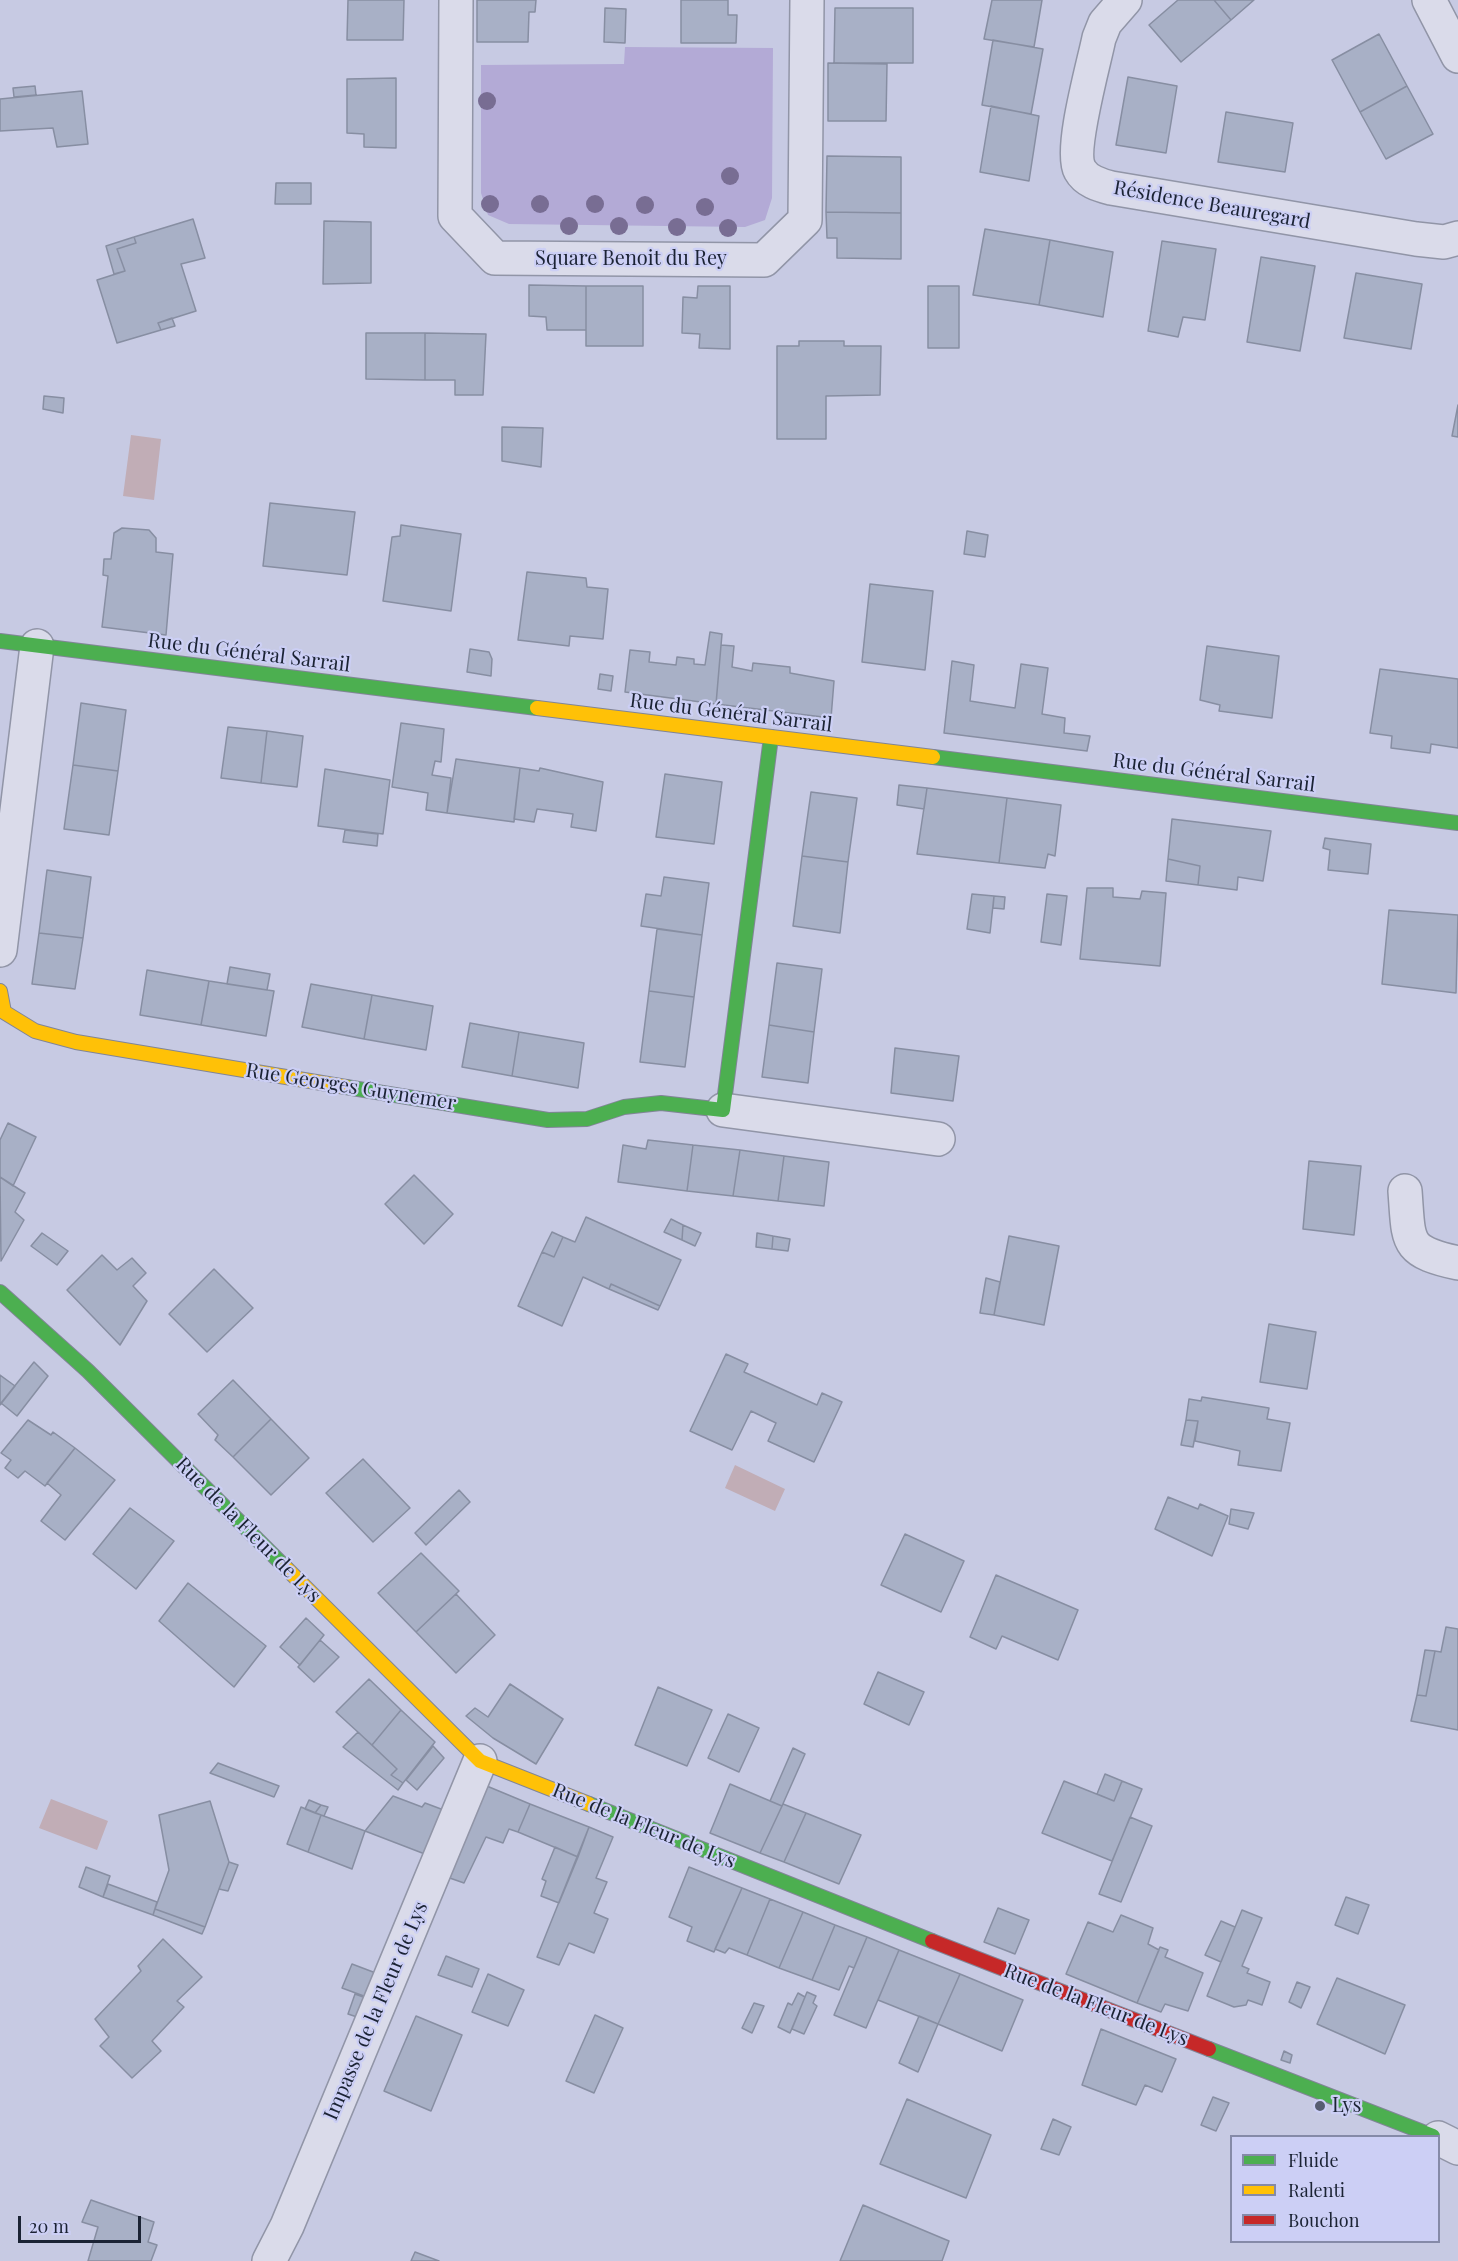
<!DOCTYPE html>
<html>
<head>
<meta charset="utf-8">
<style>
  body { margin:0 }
  #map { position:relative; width:1458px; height:2261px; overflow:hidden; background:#c7cae3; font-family:"Playfair Display",serif }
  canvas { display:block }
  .legend { position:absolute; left:1230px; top:2135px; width:210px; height:108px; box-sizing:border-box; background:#cccff5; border:2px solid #858aa8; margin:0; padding:8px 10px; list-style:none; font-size:18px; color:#1b2334 }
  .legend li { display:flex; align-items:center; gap:12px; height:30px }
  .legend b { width:30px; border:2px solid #858aa8 }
  .scale { position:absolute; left:18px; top:2216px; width:123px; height:27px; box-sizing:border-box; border:3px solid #1b2334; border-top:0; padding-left:8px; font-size:18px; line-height:21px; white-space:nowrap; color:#1b2334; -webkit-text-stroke:4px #cccff5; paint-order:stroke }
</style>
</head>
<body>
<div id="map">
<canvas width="1458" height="2261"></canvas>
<ul class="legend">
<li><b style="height:8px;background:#4caf50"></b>Fluide</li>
<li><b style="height:8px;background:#ffc107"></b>Ralenti</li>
<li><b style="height:8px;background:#c62828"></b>Bouchon</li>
</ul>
<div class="scale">20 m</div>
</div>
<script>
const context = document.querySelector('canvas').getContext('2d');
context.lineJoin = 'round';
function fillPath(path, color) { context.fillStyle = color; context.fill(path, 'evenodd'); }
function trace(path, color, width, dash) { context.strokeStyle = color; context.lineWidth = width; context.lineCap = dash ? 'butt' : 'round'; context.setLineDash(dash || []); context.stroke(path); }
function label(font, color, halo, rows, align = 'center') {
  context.font = font + ' "Playfair Display",serif'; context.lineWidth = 4.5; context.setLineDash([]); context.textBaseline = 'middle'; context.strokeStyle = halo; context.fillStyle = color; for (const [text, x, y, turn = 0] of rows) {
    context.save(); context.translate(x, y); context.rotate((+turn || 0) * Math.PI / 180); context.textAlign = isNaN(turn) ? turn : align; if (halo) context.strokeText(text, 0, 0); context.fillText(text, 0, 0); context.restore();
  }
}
fillPath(new Path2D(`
  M625 47 773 48 772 198 765 220 745 227 509 224 488 215 481 193V65L624 64Z`), '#b3aad6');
fillPath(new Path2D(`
  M131 435 161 439 154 500 123 496Z
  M735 1465 785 1489 775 1511 725 1488Z
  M51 1799 108 1821 97 1850 39 1828Z`), '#c1adb6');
const building = new Path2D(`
  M348 0H404L403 40H347Z
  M477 0H536L535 12H529L528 42H477Z
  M681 0H728V15H737L736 43H681Z
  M992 0H1042L1034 47 984 39Z
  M1178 0H1214L1231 20 1181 62 1149 25Z
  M1214 0H1254L1231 20Z
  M605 8 626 9 625 43 604 42Z
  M835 8H913V63H834Z
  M1379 34 1407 86 1360 112 1332 60Z
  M993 40 1043 49 1031 114 982 105Z
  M828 63 887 64 886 121H828Z
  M1128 77 1177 86 1166 153 1116 145Z
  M396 78V148L364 147V134L347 133V79Z
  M35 86 36 95 14 97 13 88Z
  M1407 86 1433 134 1386 159 1360 112Z
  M82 91 88 144 57 147 53 128 0 131V99Z
  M991 106 1039 116 1029 181 980 172Z
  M1226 112 1293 123 1285 172 1218 162Z
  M827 156 901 157V213L826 212Z
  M276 183H311V204H275Z
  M826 212 901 213V259L837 258V238H827Z
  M193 219 205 258 181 264 196 311 158 323 161 330 117 343 97 280 125 271 117 249 136 243 134 237Z
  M324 221 371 222V283L323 284Z
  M985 229 1050 240 1039 305 973 295Z
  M134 237 136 243 117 249 125 271 114 274 106 246Z
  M1050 240 1113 252 1103 317 1039 305Z
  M1162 241 1216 249 1205 320 1183 317 1178 337 1148 331Z
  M1261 257 1315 266 1300 351 1247 342Z
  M1356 273 1422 284 1411 349 1344 338Z
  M529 285 586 286V330H547L546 317 529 316Z
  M586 286H643V346H586Z
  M698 286H730V349L699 348 700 334 682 333 683 297 697 298Z
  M928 286H959V348H928Z
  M172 318 175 326 161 330 158 323Z
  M366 333H425V380L366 379Z
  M425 333 486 334 483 395H455V380H425Z
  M799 341H844V346H881L880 395 826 396V439H777V346H799Z
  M44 396 64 398 63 413 43 409Z
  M1458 405V437L1452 436Z
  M502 427 543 428 541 467 502 461Z
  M270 503 355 512 347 575 263 566Z
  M401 525 461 534 451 611 383 601 392 537 400 536Z
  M122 528 149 530 156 538V552L173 554 166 635 102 627 108 576 103 575 104 559H111L114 533Z
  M967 531 988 535 985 557 964 554Z
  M527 572 586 578 587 587 608 589 603 639 570 636 569 646 518 640Z
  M870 584 933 591 925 670 862 662Z
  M710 632 722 634 716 704 625 692 630 650 650 652 649 662 676 665 677 657 694 659V664L705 665Z
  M721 645 734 646 732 667 752 671 753 663 790 667V673L834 681 831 718 716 704Z
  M1207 646 1279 656 1272 718 1219 711 1220 705 1200 700Z
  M470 649 489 652 492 659 491 676 467 672Z
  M952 661 974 665 970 701 1015 708 1021 664 1048 668 1042 714 1065 718 1064 733 1090 736 1087 751 944 733Z
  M1380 669 1458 679V748L1431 744 1430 753 1391 748 1392 736 1370 733Z
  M600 674 613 676 611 691 598 689Z
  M81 703 126 710 118 771 73 765Z
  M401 723 444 729 441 762 435 761 432 775 451 778 447 813 426 810 428 793 392 787Z
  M228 727 267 731 261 783 221 778Z
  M267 731 303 736 297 787 261 783Z
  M456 759 520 768 514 822 447 813Z
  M73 765 118 771 109 835 64 829Z
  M520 768 539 771 540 768 603 782 596 831 571 827 573 814 537 809 534 822 514 819Z
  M325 769 390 780 383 834 318 826Z
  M665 774 722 782 714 844 656 837Z
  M899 785 927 788 924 809 897 805Z
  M927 788 1007 798 999 863 917 854Z
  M811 792 857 798 848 862 802 856Z
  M1007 798 1061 805 1055 856 1048 854 1045 868 999 863Z
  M1172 819 1271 831 1263 881 1238 877 1237 890 1198 885 1200 866 1168 859Z
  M345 830 378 834 377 846 343 842Z
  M1325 838 1371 844 1368 874 1328 870 1330 850 1323 848Z
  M802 856 848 862 840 933 793 926Z
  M1168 859 1200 866 1198 885 1166 881Z
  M47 870 91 877 83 938 39 933Z
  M664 877 709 883 702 935 641 926 646 894 661 896Z
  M1087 888H1113V897L1140 899 1142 891 1166 893 1160 966 1080 959Z
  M972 894 994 896 990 933 967 929Z
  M1047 894 1067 896 1061 945 1041 942Z
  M994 896 1005 897 1004 909 993 908Z
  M1389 910 1458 915 1456 993 1382 984Z
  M657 929 702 935 694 997 649 991Z
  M39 933 83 938 75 989 32 984Z
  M777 963 822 969 814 1032 769 1025Z
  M230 967 270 974 267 990 227 984Z
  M147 970 209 981 201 1025 140 1015Z
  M209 981 274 991 266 1036 201 1025Z
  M311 984 372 995 364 1039 302 1027Z
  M649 991 694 997 685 1067 640 1062Z
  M372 995 433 1006 426 1050 364 1039Z
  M470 1023 519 1032 512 1076 462 1067Z
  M769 1025 814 1032 808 1083 762 1077Z
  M519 1032 584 1043 578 1088 512 1076Z
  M895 1048 959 1056 953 1101 891 1093Z
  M8 1123 36 1137 13 1186 0 1177V1140Z
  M648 1140 693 1145 687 1191 618 1182 623 1145 646 1149Z
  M693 1145 740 1150 733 1196 687 1191Z
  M740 1150 784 1156 778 1201 733 1196Z
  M784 1156 829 1162 824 1206 778 1201Z
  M1309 1161 1361 1166 1354 1235 1303 1229Z
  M414 1175 453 1214 424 1244 385 1204Z
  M0 1177 25 1193 15 1212 24 1220 1 1261Z
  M586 1217 681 1260 660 1306 611 1284 609 1289 583 1277 562 1326 518 1306 542 1252 554 1257 563 1237 575 1242Z
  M671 1219 683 1225 682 1240 664 1232Z
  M683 1225 701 1233 695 1246 682 1240Z
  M552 1232 563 1237 554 1257 542 1252Z
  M42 1233 68 1251 57 1265 31 1246Z
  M757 1233 773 1236 772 1249 756 1247Z
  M773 1236 790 1239 788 1251 772 1249Z
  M1009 1236 1059 1246 1044 1325 994 1315Z
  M102 1255 117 1270 132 1258 146 1273 133 1286 147 1301 120 1345 67 1290Z
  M214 1269 253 1308 207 1352 169 1314Z
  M986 1278 1000 1282 994 1315 980 1313Z
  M611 1284 660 1306 658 1310 609 1289Z
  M1269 1324 1316 1332 1307 1389 1260 1382Z
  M726 1354 748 1364 744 1372 817 1405 822 1393 842 1402 814 1462 768 1441 776 1423 751 1411 732 1450 690 1431Z
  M34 1362 48 1376 17 1416 1 1403Z
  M0 1375 15 1386 0 1405Z
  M233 1380 271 1419 233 1457 215 1440 218 1435 198 1414Z
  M1202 1397 1269 1408 1267 1419 1290 1423 1281 1471 1238 1465 1240 1451 1195 1441 1198 1421 1186 1420 1189 1399 1201 1401Z
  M271 1419 309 1458 271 1495 233 1457Z
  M28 1420 51 1435 53 1432 75 1448 45 1486 25 1471 18 1478 5 1468 11 1460 1 1453Z
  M1186 1420 1198 1421 1193 1447 1181 1445Z
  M75 1448 115 1480 65 1540 41 1521 61 1495 47 1483Z
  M363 1459 410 1508 373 1542 326 1493Z
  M459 1490 470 1502 426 1545 415 1533Z
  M1168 1497 1198 1509 1200 1504 1228 1516 1212 1556 1155 1529Z
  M130 1508 174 1541 136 1589 93 1554Z
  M1231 1509 1254 1513 1248 1529 1229 1524Z
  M905 1534 964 1561 941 1612 881 1585Z
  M421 1553 459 1591 416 1632 378 1593Z
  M996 1575 1078 1610 1058 1660 1002 1636 996 1649 970 1637Z
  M188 1583 266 1646 234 1687 159 1621Z
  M456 1594 495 1635 456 1673 416 1632Z
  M306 1618 324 1635 300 1665 280 1647Z
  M1446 1627 1458 1629V1730L1411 1721 1417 1695 1426 1696 1435 1651 1441 1652Z
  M320 1640 339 1657 314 1682 298 1667Z
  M1425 1650 1435 1651 1426 1696 1417 1695Z
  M878 1672 924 1692 909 1725 864 1704Z
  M369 1679 401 1710 372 1745 336 1712Z
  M510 1684 563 1719 536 1764 493 1738 466 1716 475 1708 488 1717Z
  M658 1687 712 1710 687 1766 635 1745Z
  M401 1710 435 1742 403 1783 391 1775 397 1769 372 1745Z
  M728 1714 759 1728 739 1772 708 1758Z
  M358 1732 397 1769 391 1775 403 1783 398 1790 343 1747Z
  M433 1746 444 1758 417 1790 406 1780Z
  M793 1748 805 1754 782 1806 770 1801Z
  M218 1763 279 1786 274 1797 210 1773Z
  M1105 1774 1122 1781 1114 1801 1097 1794Z
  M1064 1781 1114 1801 1122 1781 1142 1789 1112 1861 1042 1833Z
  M482 1784 530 1804 518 1832 509 1829 503 1843 486 1837 464 1883 444 1876Z
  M730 1784 782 1806 760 1853 710 1833Z
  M393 1796 422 1807 425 1803 449 1812 430 1856 365 1831Z
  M309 1800 321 1805 315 1813 305 1809Z
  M210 1801 229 1862 205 1927 155 1909 169 1870 159 1815Z
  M530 1804 589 1827 578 1857 518 1832Z
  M783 1804 806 1813 784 1862 760 1853Z
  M321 1805 328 1807 324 1816 315 1813Z
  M301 1807 321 1815 308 1852 287 1844Z
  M806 1813 861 1835 839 1884 784 1862Z
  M321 1815 365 1831 352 1869 308 1852Z
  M1130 1817 1152 1826 1121 1902 1099 1894Z
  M589 1827 613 1837 596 1878 607 1882 594 1913 608 1919 594 1953 569 1943 559 1965 537 1957Z
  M555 1847 578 1857 559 1903 541 1896 546 1881 542 1879Z
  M229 1862 238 1865 228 1891 219 1889Z
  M86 1867 110 1876 103 1897 79 1887Z
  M689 1867 742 1888 714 1952 687 1941 692 1927 669 1917Z
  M108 1884 157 1902 153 1915 103 1897Z
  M742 1888 770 1899 747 1955 729 1948 725 1953 715 1949Z
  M1346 1897 1369 1905 1358 1934 1335 1925Z
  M770 1899 803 1912 779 1968 747 1955Z
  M998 1908 1029 1920 1015 1954 984 1942Z
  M155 1909 205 1927 202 1934 153 1915Z
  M1242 1910 1262 1918 1242 1966 1249 1969 1247 1973 1270 1982 1262 2005 1248 2000 1246 2005 1234 2007 1207 1996Z
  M803 1912 835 1925 812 1980 779 1968Z
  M1121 1915 1153 1928 1148 1944 1159 1950 1137 2003 1066 1974 1088 1922 1113 1932Z
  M1221 1921 1235 1927 1221 1962 1205 1955Z
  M835 1925 867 1937 854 1968 849 1966 839 1990 812 1980Z
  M867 1937 899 1950 866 2028 834 2015Z
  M163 1939 202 1977 177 2001 184 2007 152 2041 161 2051 132 2078 100 2046 109 2037 95 2019 141 1971 138 1966Z
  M1160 1947 1168 1950 1165 1957 1203 1973 1188 2011 1165 2004 1161 2012 1137 2003Z
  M899 1950 960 1974 938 2024 878 2000Z
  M446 1956 479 1969 472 1987 438 1975Z
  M352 1964 381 1975 372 1999 342 1988Z
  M488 1974 524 1990 508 2026 472 2012Z
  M960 1974 1023 2000 1002 2051 938 2024Z
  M1337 1978 1405 2005 1385 2054 1317 2024Z
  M1297 1982 1310 1987 1301 2008 1289 2002Z
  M807 1992 816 1996 813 2003 817 2006 804 2034 792 2029Z
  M798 1993 805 1997 790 2033 778 2027 788 2003 792 2005Z
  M355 1994 366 1998 357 2017 348 2014Z
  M754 2003 764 2006 752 2033 742 2028Z
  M595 2015 623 2028 594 2093 566 2081Z
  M416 2016 462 2035 431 2111 384 2091Z
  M919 2016 938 2024 918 2072 899 2063Z
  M1101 2029 1176 2059 1162 2092 1145 2085 1136 2105 1082 2085Z
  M1284 2051 1292 2055 1290 2063 1281 2060Z
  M1213 2097 1229 2103 1216 2131 1201 2125Z
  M907 2099 991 2135 966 2198 880 2164Z
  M1053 2119 1071 2127 1059 2155 1041 2149Z
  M91 2200 154 2222 148 2242 157 2245 151 2261H88L98 2227 82 2222Z
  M863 2205 949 2241 942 2261H840Z
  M415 2252 439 2261H411Z`);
fillPath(building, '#a8b0c6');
trace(building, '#878ea2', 1.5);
const street = new Path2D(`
  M456 0 455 216 495 258 764 260 805 220 807 0
  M1125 0 1105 23 1099 38C1094 63 1069 151 1080 170 1086 181 1099 185 1111 188L1416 239 1444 242 1458 238
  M1429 0 1458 56
  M0 950 37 646
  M723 1110 938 1139
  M1405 1191C1409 1243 1404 1251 1458 1263
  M1438 2138 1458 2148
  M269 2261 287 2226 480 1761`);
const fast = new Path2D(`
  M0 641 537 708
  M933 757 1458 823
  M346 1087 548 1120 587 1119 624 1107 661 1103 723 1110 771 737
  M0 1292 88 1371 286 1568
  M589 1804 932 1941
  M1209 2049 1433 2136`);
const slow = new Path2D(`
  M537 708 933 757
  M0 991 4 1012 35 1031 76 1042 346 1087
  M286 1568 480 1761 589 1804`);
const jam = new Path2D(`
  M932 1941 1209 2049`);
trace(street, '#9195a7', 36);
trace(fast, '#818597', 16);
trace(slow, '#818597', 16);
trace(jam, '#818597', 16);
trace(street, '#dadbea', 33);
trace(fast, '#4caf50', 14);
trace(slow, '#ffc107', 14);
trace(jam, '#c62828', 14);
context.fillStyle = '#786d93';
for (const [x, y] of [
  [487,101],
  [730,176],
  [490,204],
  [540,204],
  [595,204],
  [645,205],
  [705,207],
  [569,226],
  [619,226],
  [677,227],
  [728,228]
]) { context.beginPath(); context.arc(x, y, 9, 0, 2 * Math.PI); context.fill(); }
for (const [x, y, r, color] of [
  [1320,2106,6,"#575d71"]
]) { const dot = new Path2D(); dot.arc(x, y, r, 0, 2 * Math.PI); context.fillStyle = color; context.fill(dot); trace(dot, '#cccff5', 2); }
label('20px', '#1b2334', '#cccff5', [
  ["Résidence Beauregard",1212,205,10],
  ["Square Benoit du Rey",631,259],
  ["Rue du Général Sarrail",249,653,7],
  ["Rue du Général Sarrail",731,713,7],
  ["Rue du Général Sarrail",1214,773,7],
  ["Rue Georges Guynemer",351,1087,9],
  ["Rue de la Fleur de Lys",248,1530,45],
  ["Rue de la Fleur de Lys",644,1826,22],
  ["Rue de la Fleur de Lys",1096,2005,21],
  ["Impasse de la Fleur de Lys",376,2011,-67]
]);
label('20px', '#1b2334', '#cccff5', [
  ["Lys",1332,2106]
], 'left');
</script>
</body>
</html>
